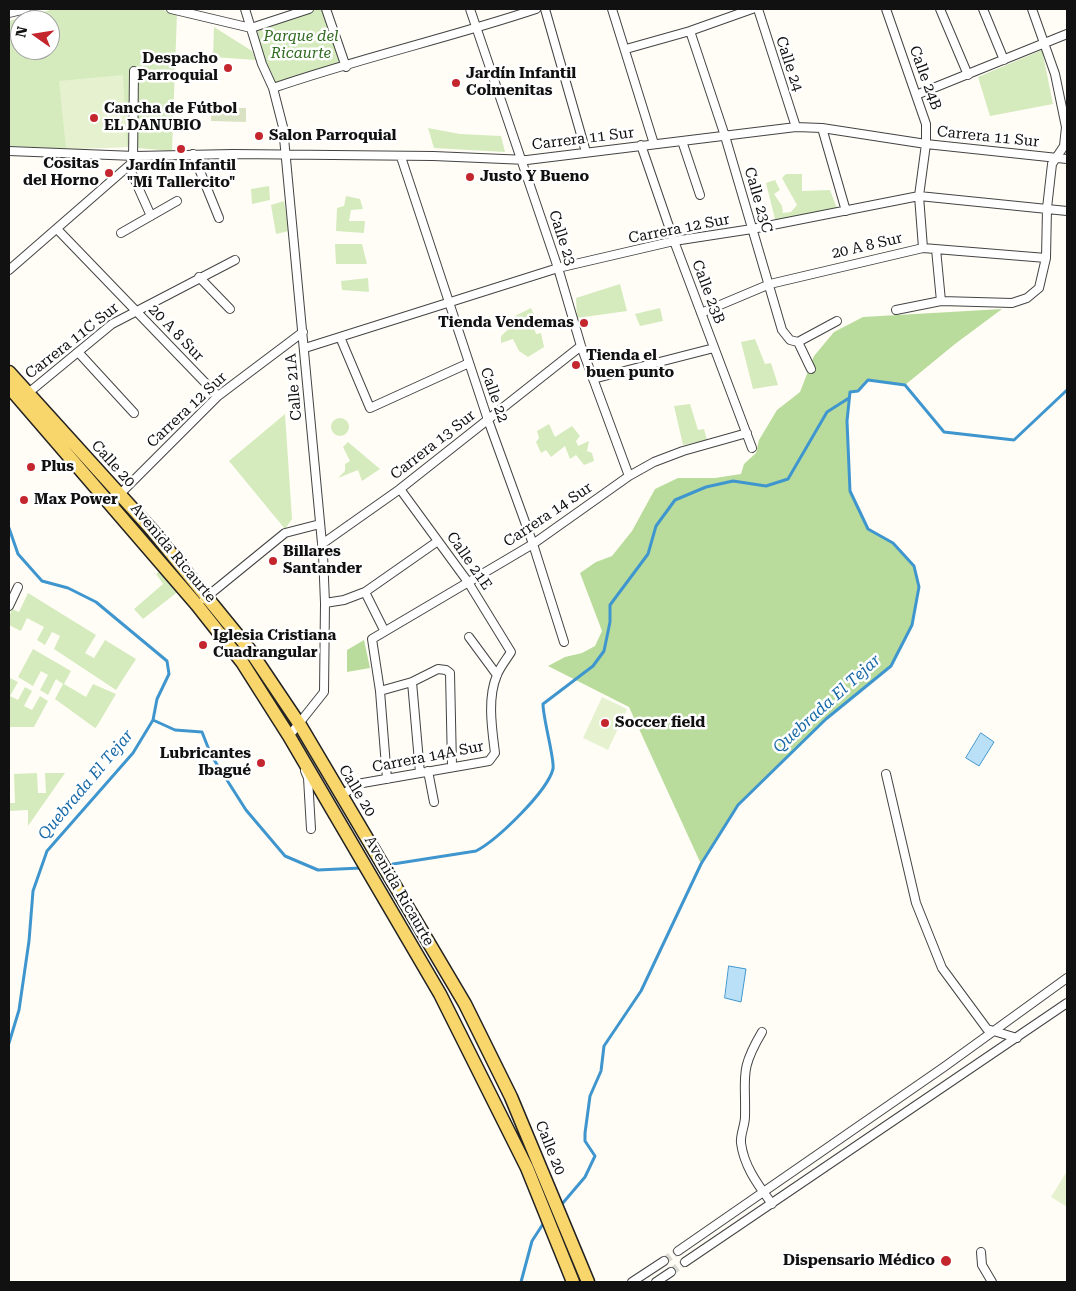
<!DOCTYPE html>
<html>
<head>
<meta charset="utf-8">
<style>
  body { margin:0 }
  #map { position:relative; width:1076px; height:1291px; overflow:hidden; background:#fffdf5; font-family:"Roboto Serif",serif }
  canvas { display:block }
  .frame { position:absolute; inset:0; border:10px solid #111; pointer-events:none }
  .north { position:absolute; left:10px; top:10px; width:50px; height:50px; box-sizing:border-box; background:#fff; border:1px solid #a0a0a0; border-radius:50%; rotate:283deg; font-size:14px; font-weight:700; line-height:20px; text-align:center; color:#111 }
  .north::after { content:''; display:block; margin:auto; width:18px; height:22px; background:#c4262e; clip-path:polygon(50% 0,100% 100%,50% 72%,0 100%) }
</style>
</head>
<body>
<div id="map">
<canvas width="1076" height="1291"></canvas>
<div class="frame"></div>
<div class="north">N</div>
</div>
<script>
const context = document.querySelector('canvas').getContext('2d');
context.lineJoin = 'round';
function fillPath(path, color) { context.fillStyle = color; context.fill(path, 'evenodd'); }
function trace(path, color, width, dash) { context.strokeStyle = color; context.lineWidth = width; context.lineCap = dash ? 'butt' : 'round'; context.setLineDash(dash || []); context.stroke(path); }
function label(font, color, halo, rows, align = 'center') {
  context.font = font + ' "Roboto Serif",serif'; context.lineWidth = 5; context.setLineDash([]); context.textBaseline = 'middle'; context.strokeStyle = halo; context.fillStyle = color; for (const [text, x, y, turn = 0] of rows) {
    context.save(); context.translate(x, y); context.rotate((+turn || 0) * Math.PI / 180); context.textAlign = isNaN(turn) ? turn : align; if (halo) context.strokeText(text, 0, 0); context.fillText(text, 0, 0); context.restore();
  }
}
fillPath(new Path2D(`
  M54 9H158L177 13 172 151 127 147 66 149 9 146V21ZM20 20H50V50H20Z
  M316 9H323L340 64 274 85 255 30Z
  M214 27 252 51 256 60 213 57Z
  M1042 50 1053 104 990 116 978 77Z
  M428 128 460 134 501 136 505 152 434 148Z
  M786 174H802V191L830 190 838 211 776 223 766 183 775 180 780 190 774 194 782 206 783 213 791 212 797 205 782 178Z
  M269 186 270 200 252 204 251 189Z
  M346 196 360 199 363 209 351 210 349 221H365L364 233 336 231 337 208 344 206Z
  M284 201 289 231 276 234 271 205Z
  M335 244H362L367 264H336Z
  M368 278 369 292 342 290 341 281Z
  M620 284 627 311 577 318 576 298Z
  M531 308 537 322 533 325 536 334 541 333 544 347 528 357 519 351 513 339 501 343V336L512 326 511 318Z
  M660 308 663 321 640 326 635 314Z
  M755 339 765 364 771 363 778 385 753 389 741 342Z
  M690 404 698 430 704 429 707 440 683 445 674 406Z
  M285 414 292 519 285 529 229 461Z
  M331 427a9 9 0 1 1 18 0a9 9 0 1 1-18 0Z
  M549 424 555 437 572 426 580 436 576 441 578 446 589 441 587 451 592 453 594 461 584 465 576 455 570 459 565 446 551 457 546 450 541 453 536 442 539 438 537 431Z
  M348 442 380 469 362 481 358 470 338 478 345 471V464L350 461 343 447Z
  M163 569 180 590 143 619 134 609 163 584 156 574Z
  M28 593 96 635 85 653 94 658 105 640 136 659 116 690 54 649 60 636 52 632 45 645 37 640 44 627 27 618 21 631 9 625V617L12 609 19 612Z
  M33 649 71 671 64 684 86 697 93 684 116 694 97 726 95 728 55 699 63 684 56 679 48 695 40 690 48 675 41 671 33 686 18 677Z
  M10 678 18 682 10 696 18 700 25 687 32 691 24 706 32 710 40 696 48 701 34 727H9Z
  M37 773 38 793H46L45 773H65L28 826V810L9 811V803H15L14 774Z`), '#d5ebbd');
fillPath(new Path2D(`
  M1002 309 955 344 905 385 868 380 860 389 850 392 847 421 850 491 868 529 893 543 914 566 919 587 912 625 891 666 826 719 738 805 701 864 629 707 548 666 565 657 582 653 595 646 602 631 580 573 596 562 612 556 632 531 655 489 678 478H715L741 474 744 464 756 453 759 440 777 410 800 392 814 356 834 332 863 317Z
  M364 640 370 668 347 672V650Z`), '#b9dc9c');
fillPath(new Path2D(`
  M211 108H246V122L211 121Z`), '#d9e3c4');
fillPath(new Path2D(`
  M123 75 127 147 66 149 59 81Z
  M602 697 627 709 608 750 583 738Z
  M1067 1171V1207L1051 1197Z`), '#e6f2cf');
const water = new Path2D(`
  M981 733 994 742 979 766 966 758Z
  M729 966 746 969 741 1002 725 998Z`);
fillPath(water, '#b9e0f7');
trace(water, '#3f96cf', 1);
trace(new Path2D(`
  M9 528 18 554 42 581 68 588 96 602 167 661 169 674 157 699 153 720 175 730 202 732 211 755 246 810 285 856 318 870 361 868
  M393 864 476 851C497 840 547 792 553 769 555 760 543 719 543 704L593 666 604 651 610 622V605L648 554 656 526 675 500 706 487 733 481 766 486 788 479 827 412 849 398
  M9 1043 19 1010 29 941 33 891 47 851 133 753 153 720
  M562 1204 585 1177 595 1156 585 1141V1133L590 1096 601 1071 604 1046 641 991 701 864 738 805 826 719 891 666 912 625 919 587 914 566 893 543 868 529 850 491 847 421 850 392 858 391 868 380 905 385 944 432 1014 440 1067 390
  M521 1282 532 1241 543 1224`), '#3f96cf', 3);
trace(new Path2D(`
  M664 1261 678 1251
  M671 1272 685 1262`), '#dbdad3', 8, [8, 4]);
const minor = new Path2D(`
  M171 9 251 28 309 9
  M245 9 262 64 273 88 283 127 323 554 325 603 324 692 289 736
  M326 9 346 67
  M470 9 558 268 581 346 629 476
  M545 9 586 152
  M612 9 654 144
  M758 9 796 127
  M886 9 926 124V144L919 196 923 248
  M940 9 968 75
  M983 9 1004 60
  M9 13 26 9
  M690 31 725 136 782 330 790 340 798 342 811 369
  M626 49 690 31 752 9
  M273 88C360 58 449 38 536 9
  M916 95 1067 34
  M822 128 846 211
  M682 141 700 195
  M641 145 674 241 752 448
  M9 151 135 156 233 154 433 156 527 160 796 127 822 128 926 144 1067 159
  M193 154 219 218
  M401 157 488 420 533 544 564 642
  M129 167 151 216
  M57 229 218 396
  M121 233 177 201
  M936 249 941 301
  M9 270 133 162 134 71
  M199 277 230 309
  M896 310 941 301 1012 303 1027 298 1039 288 1046 258 1047 208 1052 164 1064 146 1066 127 1055 74 1032 9
  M701 313 770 284 923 248 1046 258
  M340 337 370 408 469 363
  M798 342 837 321
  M305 348 558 268 674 241 752 229 919 196 1067 211
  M78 352 134 413
  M593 379 714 348
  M27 394 112 324 235 260
  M119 495 218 396 303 332
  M322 544 400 489 581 346
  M365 592 384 630
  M204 599 285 533 320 524
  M325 603 344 600 365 592 438 541
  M9 606 18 587
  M469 637 497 675
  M412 682 420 773
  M380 691 412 682 438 669 446 670 450 673 452 766
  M305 771 308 778 311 829
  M428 771 434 802
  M886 774 916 903 942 968 987 1029 1017 1038
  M387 779 380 691 372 639 533 544 629 476 654 462 683 451 747 433
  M341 796 357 784 489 761 495 753C492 729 487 698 497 675 500 667 506 660 511 652L468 582 400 489
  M762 1032C739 1071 746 1075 745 1117 745 1125 740 1135 741 1143 744 1167 759 1186 772 1204
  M678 1251 944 1067 1067 978
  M981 1252 982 1265 992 1282
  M685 1262 1067 1003
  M632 1282 664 1261
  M656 1282 671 1272`);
const primary = new Path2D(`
  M9 372 152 530 249 649 300 725 465 1004 511 1097 588 1282
  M9 387 197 605 242 662 289 736 440 994 527 1168 573 1282`);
trace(minor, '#444', 10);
trace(primary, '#222', 15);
trace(minor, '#fff', 8);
trace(primary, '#f9d66b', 12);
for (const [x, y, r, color] of [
  [228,68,5,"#c4262e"],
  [456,83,5,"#c4262e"],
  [94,118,5,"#c4262e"],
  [259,136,5,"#c4262e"],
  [181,149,5,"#c4262e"],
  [109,173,5,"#c4262e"],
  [470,177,5,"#c4262e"],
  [584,323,5,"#c4262e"],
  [576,365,5,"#c4262e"],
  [31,467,5,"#c4262e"],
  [24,500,5,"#c4262e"],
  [273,561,5,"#c4262e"],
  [203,645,5,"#c4262e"],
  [605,723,5,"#c4262e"],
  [261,763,5,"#c4262e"],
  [946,1261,6,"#c4262e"]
]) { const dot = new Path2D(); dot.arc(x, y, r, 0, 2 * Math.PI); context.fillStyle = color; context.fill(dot); trace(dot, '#fff', 2); }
label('italic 15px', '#2f6b1f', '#fff', [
  ["Parque del",301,37],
  ["Ricaurte",301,54]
]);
label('bold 15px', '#111', '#fff', [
  ["Despacho",218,59,"right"],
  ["Parroquial",218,76,"right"],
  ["Jardín Infantil",466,74],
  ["Colmenitas",466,91],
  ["Cancha de Fútbol",104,109],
  ["EL DANUBIO",104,126],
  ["Salon Parroquial",269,136],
  ["Cositas",99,164,"right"],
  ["del Horno",99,181,"right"],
  ["Jardín Infantil",181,166,"center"],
  ["\"Mi Tallercito\"",181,183,"center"],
  ["Justo Y Bueno",480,177],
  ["Tienda Vendemas",574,323,"right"],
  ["Tienda el",586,356],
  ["buen punto",586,373],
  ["Plus",41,467],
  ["Max Power",34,500],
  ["Billares",283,552],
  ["Santander",283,569],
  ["Iglesia Cristiana",213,636],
  ["Cuadrangular",213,653],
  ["Soccer field",615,723],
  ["Lubricantes",251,754,"right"],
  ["Ibagué",251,771,"right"],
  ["Dispensario Médico",935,1261,"right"]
], 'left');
label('15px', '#111', '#fff', [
  ["Calle 24",789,64,72],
  ["Calle 24B",925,78,70],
  ["Carrera 11 Sur",988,137,6],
  ["Carrera 11 Sur",583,139,-7],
  ["Calle 23C",758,200,74],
  ["Carrera 12 Sur",679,229,-11],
  ["Calle 23",562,238,72],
  ["20 A 8 Sur",867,246,-13],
  ["Calle 23B",708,292,69],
  ["20 A 8 Sur",176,333,46],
  ["Carrera 11C Sur",72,341,-38],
  ["Calle 21A",294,387,-95],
  ["Calle 22",494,395,71],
  ["Carrera 12 Sur",187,410,-43],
  ["Carrera 13 Sur",433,445,-38],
  ["Calle 20",113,464,48],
  ["Carrera 14 Sur",548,515,-34],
  ["Avenida Ricaurte",173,553,50],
  ["Calle 21E",469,561,55],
  ["Carrera 14A Sur",428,757,-11],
  ["Calle 20",357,791,59],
  ["Avenida Ricaurte",399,891,60],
  ["Calle 20",550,1148,68]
]);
label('italic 16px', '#1768a6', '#fff', [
  ["Quebrada El Tejar",827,704,-42],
  ["Quebrada El Tejar",86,785,-50]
]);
</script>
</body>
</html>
